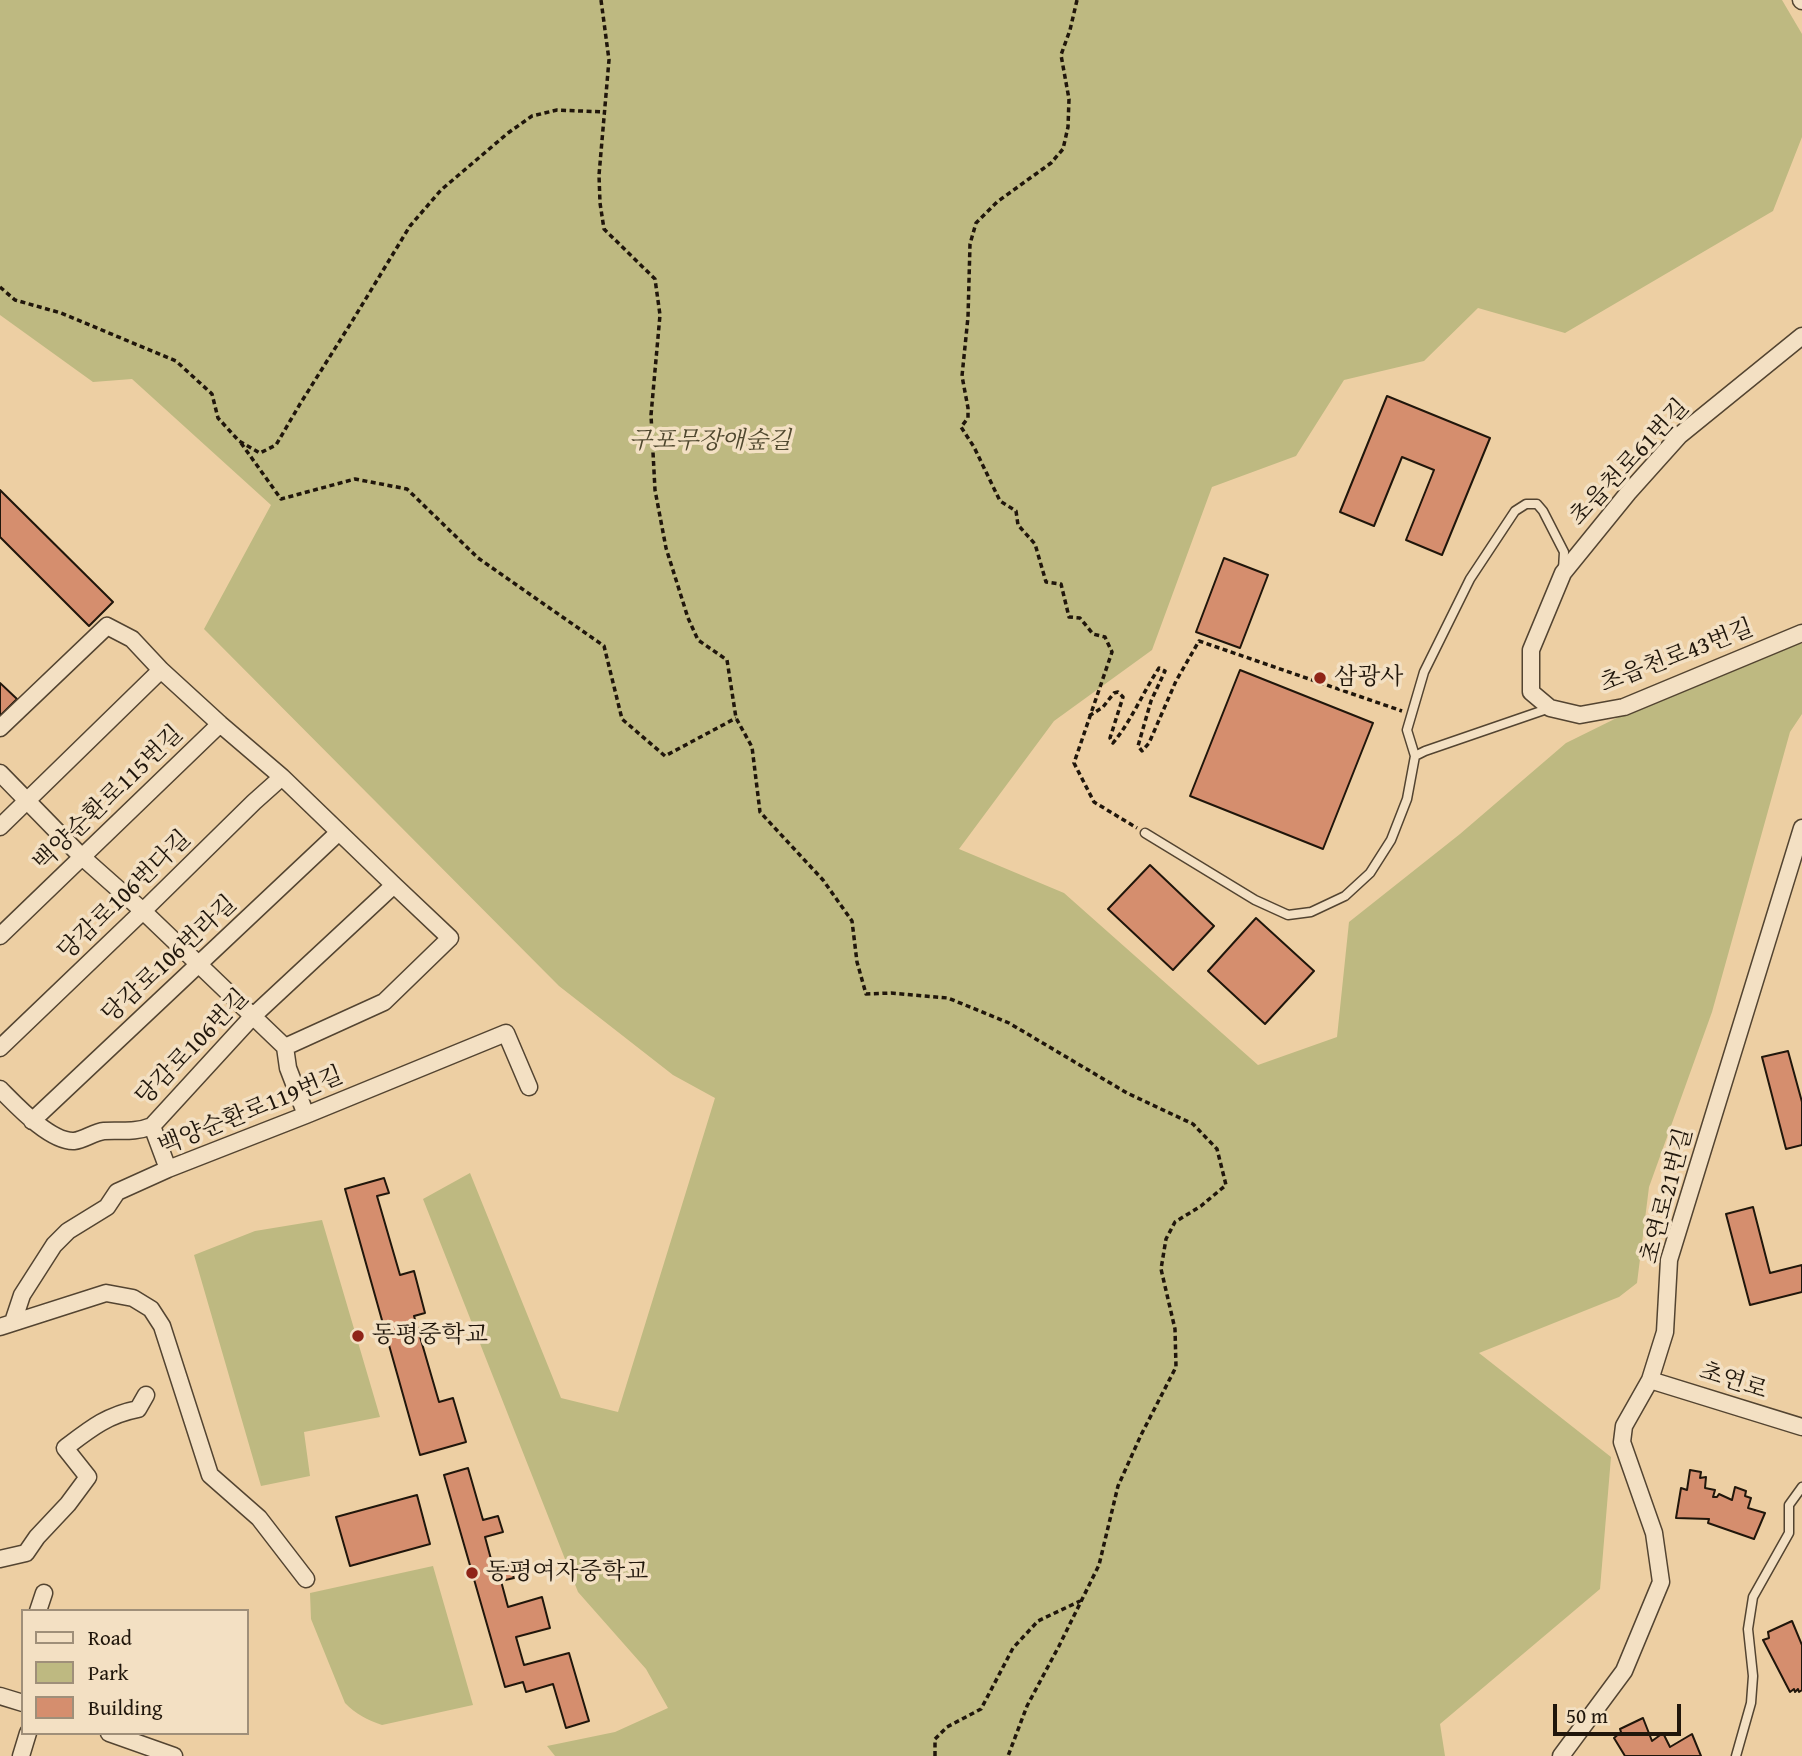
<!DOCTYPE html>
<html>
<head>
<meta charset="utf-8">
<style>
  body { margin:0 }
  #map { position:relative; width:1802px; height:1756px; overflow:hidden; background:#edcfa3; font-family:"Gentium Book Plus",serif }
  canvas { display:block }
  .legend { position:absolute; left:21px; top:1609px; width:228px; height:126px; box-sizing:border-box; background:#f3e0c3; border:2px solid #9f8f79; margin:0; padding:9px 12px; list-style:none; font-size:21px; color:#20160b }
  .legend li { display:flex; align-items:center; gap:14px; height:35px }
  .legend b { width:35px; border:2px solid #9f8f79 }
  .scale { position:absolute; left:1553px; top:1704px; width:128px; height:32px; box-sizing:border-box; border:4px solid #20160b; border-top:0; padding-left:9px; font-size:21px; line-height:24px; white-space:nowrap; color:#20160b; -webkit-text-stroke:5px #f3e0c3; paint-order:stroke }
</style>
</head>
<body>
<div id="map">
<canvas width="1802" height="1756"></canvas>
<ul class="legend">
<li><b style="height:9px;background:#f3e0c3"></b>Road</li>
<li><b style="height:19px;background:#beb981"></b>Park</li>
<li><b style="height:19px;background:#d58e6e"></b>Building</li>
</ul>
<div class="scale">50 m</div>
</div>
<script>
const context = document.querySelector('canvas').getContext('2d');
context.lineJoin = 'round';
function fillPath(path, color) { context.fillStyle = color; context.fill(path, 'evenodd'); }
function trace(path, color, width, dash) { context.strokeStyle = color; context.lineWidth = width; context.lineCap = dash ? 'butt' : 'round'; context.setLineDash(dash || []); context.stroke(path); }
function label(font, color, halo, rows, align = 'center') {
  context.font = font + ' "Gentium Book Plus","Noto Serif KR",serif'; context.lineWidth = 7; context.setLineDash([]); context.textBaseline = 'middle'; context.strokeStyle = halo; context.fillStyle = color; for (const [text, x, y, turn = 0] of rows) {
    context.save(); context.translate(x, y); context.rotate((+turn || 0) * Math.PI / 180); context.textAlign = isNaN(turn) ? turn : align; if (halo) context.strokeText(text, 0, 0); context.fillText(text, 0, 0); context.restore();
  }
}
fillPath(new Path2D(`
  M0 0H1782L1802 34V137L1773 211 1565 333 1478 308 1424 361 1344 380 1296 456 1212 487 1152 650 1054 721 959 849 1064 893 1258 1065 1337 1037 1349 922 1460 834 1566 743 1645 704 1793 643 1802 644V714L1790 732 1712 1012 1649 1187 1637 1283 1619 1297 1479 1353 1611 1457 1600 1589 1440 1724 1445 1756H555L547 1746 615 1732 668 1708 646 1669 578 1592 423 1199 470 1173 561 1398 618 1412 715 1098 673 1075 559 986 204 629 271 505 132 379 93 382 0 315Z
  M322 1220 380 1417 304 1432 310 1476 261 1486 194 1255 255 1231Z
  M433 1566 473 1705 382 1725C367 1720 356 1714 345 1703L311 1619 310 1593Z`), '#beb981');
const building = new Path2D(`
  M1387 396 1490 438 1442 555 1406 540 1434 470 1402 457 1374 526 1340 512Z
  M0 490 113 602 89 626 0 537Z
  M1224 558 1268 575 1240 648 1196 632Z
  M1240 670 1373 723 1323 849 1190 796Z
  M0 683 17 699 0 716Z
  M1150 865 1214 926 1173 970 1108 909Z
  M1256 918 1314 971 1265 1024 1208 971Z
  M1788 1051 1802 1102V1145L1786 1149 1762 1057Z
  M384 1178 389 1193 377 1196 400 1275 414 1271 425 1313 414 1316 439 1402 453 1398 466 1442 420 1455 345 1189Z
  M1753 1207 1770 1273 1802 1265V1292L1750 1305 1726 1214Z
  M468 1468 483 1520 498 1516 503 1532 485 1537 494 1570 510 1565 514 1578 501 1581 508 1607 542 1597 550 1628 516 1637 524 1665 569 1653 589 1721 566 1728 553 1684 526 1692 523 1682 505 1687 444 1475Z
  M1690 1470 1701 1472 1700 1478 1706 1477 1705 1488 1715 1490 1713 1497H1717L1719 1494 1732 1500 1735 1487 1746 1491 1745 1496 1751 1498 1748 1508 1765 1513 1754 1539 1708 1523 1709 1519 1676 1518 1681 1488 1687 1490Z
  M417 1495 430 1544 350 1566 336 1517Z
  M1792 1621 1802 1645V1690L1799 1692 1798 1689 1795 1692 1794 1689 1790 1692 1763 1640 1769 1638 1768 1632Z
  M1643 1718 1652 1741 1663 1733 1670 1747 1692 1734 1701 1756H1625L1614 1738 1621 1732 1620 1729Z`);
fillPath(building, '#d58e6e');
trace(building, '#20160b', 2);
const lane = new Path2D(`
  M1415 756 1407 730 1424 672 1470 579 1515 511 1526 504H1537L1543 511 1564 552 1563 570
  M1145 833 1255 900 1288 915 1311 912 1345 896 1370 873 1391 840 1407 799 1415 756 1425 751 1550 708
  M1736 1756 1751 1703 1753 1676 1748 1629 1753 1597 1789 1533V1505L1802 1487`);
const street = new Path2D(`
  M1801 0 1802 1
  M1802 336 1680 435 1628 493 1563 573 1531 650V692L1550 708 1580 715 1624 707 1802 633
  M0 728 107 626 132 639 161 670 220 724 282 777 394 885 450 938 384 1002 285 1047 288 1068 306 1115
  M0 773 81 856 143 911 285 1047
  M0 827 161 670
  M0 936 220 724
  M0 1048 143 911 254 802 282 777
  M0 1089C16 1105 50 1142 74 1141 84 1140 94 1132 104 1131 122 1130 134 1133 152 1126L252 1017 394 885
  M32 1121 339 832
  M152 1126 168 1169
  M13 1322 22 1295 54 1245 68 1231 107 1207 117 1192 168 1169 306 1115 506 1033 529 1087
  M0 1327 106 1293 133 1298 151 1309 162 1326 210 1475 259 1518 306 1579
  M1650 1380 1802 1427
  M0 1559 26 1553 37 1537 68 1504 88 1477 65 1448C90 1429 107 1415 138 1409L146 1395
  M38 1611 44 1593
  M0 1696 23 1703
  M109 1733 174 1756
  M21 1756 28 1733
  M1561 1756 1624 1671 1661 1582 1654 1533 1622 1442 1624 1426 1650 1380 1665 1332 1669 1260 1802 828`);
trace(lane, '#534431', 11);
trace(street, '#534431', 19);
trace(new Path2D(`
  M601 0 609 60 599 175 600 203 604 229 655 279 660 315 651 415 655 490 666 548 688 618 698 640 727 660 736 718 752 747 760 812 823 880 852 921 857 962 866 994 891 993 948 998 1009 1023 1127 1093 1193 1124 1217 1149 1226 1185 1201 1206 1175 1222 1166 1239 1161 1269 1175 1329 1176 1367 1141 1435 1118 1486 1099 1565 1059 1646 1027 1706 1008 1756
  M1077 0 1070 30 1061 55 1069 99 1068 127 1063 149 1051 163 997 202 976 223 970 244 968 317 962 376 968 408V418L961 427 974 447 1000 501 1016 511 1018 525 1035 544 1046 582 1061 584 1069 617 1080 618 1093 634 1105 637 1112 652 1074 763 1094 802 1137 828
  M0 287 15 300 61 313 176 361 212 394 218 418 239 441 260 453 276 445 300 404 351 323 410 226 441 190 508 133 532 116 557 110 605 112
  M241 443 281 499 355 479 407 489 478 558 604 646 622 719 665 756 736 718
  M1089 716 1103 707 1114 693 1118 692 1123 697 1110 738 1113 743C1132 720 1143 692 1159 668L1165 671 1151 701 1138 746 1142 751 1149 743 1176 681 1199 641 1402 711
  M935 1756V1739L947 1727 981 1709 1013 1648 1038 1621 1080 1601`), '#20160b', 3.5, [5, 3.5]);
trace(lane, '#f3e0c3', 8);
trace(street, '#f3e0c3', 16);
for (const [x, y, r, color] of [
  [1320,678,7,"#8f2418"],
  [358,1336,7,"#8f2418"],
  [472,1573,7,"#8f2418"]
]) { const dot = new Path2D(); dot.arc(x, y, r, 0, 2 * Math.PI); context.fillStyle = color; context.fill(dot); trace(dot, '#f3e0c3', 2.5); }
label('italic 24px', '#4f472e', '#f3e0c3', [
  ["구포무장애숲길",710,442]
]);
label('24px', '#20160b', '#f3e0c3', [
  ["초읍천로61번길",1630,463,-47],
  ["초읍천로43번길",1677,657,-21],
  ["백양순환로115번길",109,799,-44],
  ["당감로106번다길",125,896,-44],
  ["당감로106번라길",170,960,-43],
  ["당감로106번길",193,1048,-46],
  ["백양순환로119번길",251,1112,-22],
  ["초연로21번길",1668,1196,-75],
  ["초연로",1733,1382,18]
]);
label('24px', '#20160b', '#f3e0c3', [
  ["삼광사",1334,678],
  ["동평중학교",372,1336],
  ["동평여자중학교",486,1573]
], 'left');
</script>
</body>
</html>
